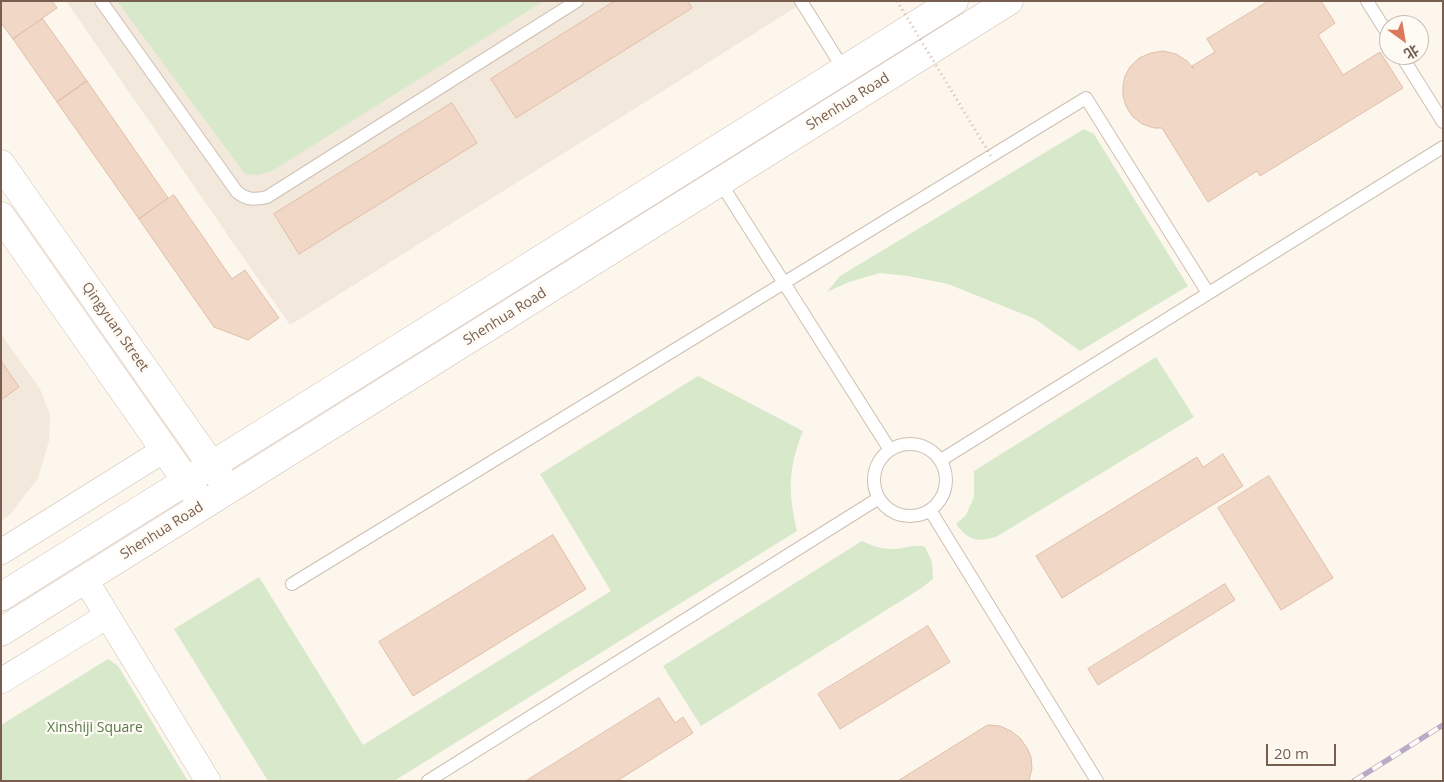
<!DOCTYPE html>
<html>
<head>
<meta charset="utf-8">
<style>
  body { margin:0 }
  #map { position:relative; width:1444px; height:782px; overflow:hidden; background:#fcf6ed; font-family:"Open Sans","Noto Sans SC",sans-serif }
  canvas { display:block }
  .frame { position:absolute; inset:0; border:2px solid #775e50; pointer-events:none }
  .north { position:absolute; left:1379px; top:15px; width:50px; height:50px; box-sizing:border-box; background:#fefaf4; border:1px solid #c8bcb2; border-radius:50%; rotate:148deg; font-size:14px; font-weight:700; line-height:20px; text-align:center; color:#775e50 }
  .north::after { content:''; display:block; margin:auto; width:18px; height:22px; background:#dc785c; clip-path:polygon(50% 0,100% 100%,50% 72%,0 100%) }
  .scale { position:absolute; left:1266px; top:744px; width:70px; height:22px; box-sizing:border-box; border:2px solid #775e50; border-top:0; padding-left:6px; font-size:15px; line-height:18px; white-space:nowrap; color:#775e50; -webkit-text-stroke:4px #fefaf4; paint-order:stroke }
</style>
</head>
<body>
<div id="map">
<canvas width="1444" height="782"></canvas>
<div class="frame"></div>
<div class="north">北</div>
<div class="scale">20 m</div>
</div>
<script>
const context = document.querySelector('canvas').getContext('2d');
context.lineJoin = 'round';
function fillPath(path, color) { context.fillStyle = color; context.fill(path, 'evenodd'); }
function trace(path, color, width, dash) { context.strokeStyle = color; context.lineWidth = width; context.lineCap = dash ? 'butt' : 'round'; context.setLineDash(dash || []); context.stroke(path); }
function label(font, color, halo, rows, align = 'center') {
  context.font = font + ' "Open Sans",sans-serif'; context.lineWidth = 4.5; context.setLineDash([]); context.textBaseline = 'middle'; context.strokeStyle = halo; context.fillStyle = color; for (const [text, x, y, turn = 0] of rows) {
    context.save(); context.translate(x, y); context.rotate((+turn || 0) * Math.PI / 180); context.textAlign = isNaN(turn) ? turn : align; if (halo) context.strokeText(text, 0, 0); context.fillText(text, 0, 0); context.restore();
  }
}
fillPath(new Path2D(`
  M66 1H806L290 325Z
  M1 334 40 389 50 415 49 441 38 478 12 512 1 522Z`), '#f3e8dc');
fillPath(new Path2D(`
  M117 1H544L272 171 258 175 245 174Z
  M1084 129 1094 134 1188 286 1080 351 1035 319 948 284 908 276 880 273 849 282 827 292 840 276Z
  M1156 357 1194 417 996 537C976 542 969 541 956 524L966 515 974 497V471Z
  M698 376 803 431C788 468 788 492 797 531L394 781H268L174 629 259 577 363 745 611 591 540 474Z
  M862 541C873 546 881 549 893 549 904 549 915 543 925 547L932 562 933 579 920 589 701 726 663 666Z
  M108 659 118 666 188 781H1V725Z`), '#d8e9cb');
const building = new Path2D(`
  M1 1H52L57 8 13 39 1 23Z
  M615 1H688L692 8 516 118 491 79Z
  M1269 1H1321L1335 23 1318 35 1343 75 1380 52 1403 88 1260 176 1257 171 1208 202 1162 128H1154L1142 124 1132 116 1126 106 1123 96V86L1125 76 1130 67 1139 58 1151 53 1163 51 1176 54 1187 61 1194 69 1192 66 1215 52 1207 39Z
  M43 19 87 81 57 102 13 39Z
  M87 81 168 198 139 219 57 102Z
  M452 103 477 143 299 254 274 214Z
  M174 195 232 279 245 270 279 318 248 340 214 327 139 219Z
  M1 361 19 387 1 400Z
  M1223 454 1243 486 1062 598 1036 556 1197 457 1203 467Z
  M1269 476 1333 578 1281 610 1218 508Z
  M553 535 586 589 413 696 379 642Z
  M1225 584 1235 600 1098 685 1088 669Z
  M928 626 950 662 840 729 818 694Z
  M659 698 675 723 683 717 693 733 617 781H526Z
  M988 725 1000 726 1011 731 1020 738 1027 748 1031 757 1032 768 1029 781H898Z`);
fillPath(building, '#f0d7c6');
trace(building, '#e1bea8', 1);
const service = new Path2D(`
  M101 1 237 192C247 200 255 200 267 197L577 1
  M801 1 844 70
  M1367 1 1389 36
  M1401 55 1443 122
  M720 182 890 450
  M874 480a36 36 0 1 1 72 0a36 36 0 1 1-72 0Z
  M941 460 1443 147
  M930 510 1097 781
  M292 584 1086 98 1208 293
  M428 781 879 498`);
const minor = new Path2D(`
  M1 552 164 450
  M85 579 208 781
  M1 681 107 616`);
const secondary = new Path2D(`
  M1 164 222 480
  M1 216 197 496
  M1 597 954 1
  M1 632 1009 1`);
trace(service, '#cebfb2', 14);
trace(minor, '#cebfb2', 26);
trace(secondary, '#d1bfb1', 29);
trace(service, '#fff', 12);
trace(minor, '#fff', 25);
trace(secondary, '#fff', 28);
const rail = new Path2D(`
  M1354 781 1443 725`);
trace(rail, '#baaac7', 5.5);
trace(rail, '#fefaf4', 4, [11]);
trace(new Path2D(`
  M897 1 991 156`), '#d5baa9', 3, [1, 4]);
label('14px', '#775e50', '#fefaf4', [
  ["Shenhua Road",848,102,-32],
  ["Shenhua Road",505,317,-32],
  ["Qingyuan Street",115,327,55],
  ["Shenhua Road",162,531,-32]
]);
label('14px', '#577b49', '#fefaf4', [
  ["Xinshiji Square",95,728]
]);
</script>
</body>
</html>
